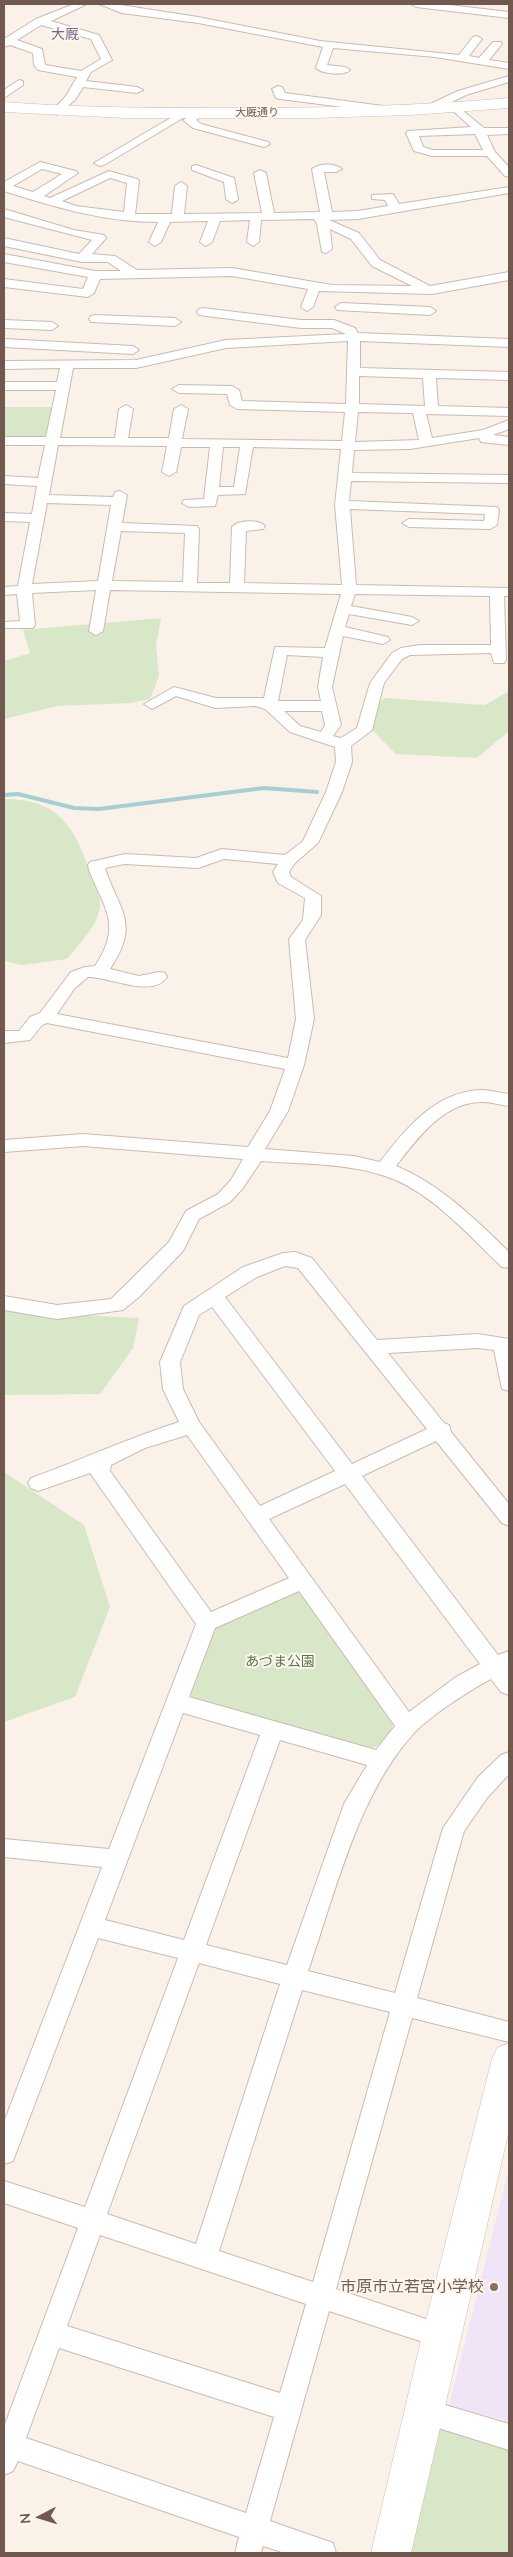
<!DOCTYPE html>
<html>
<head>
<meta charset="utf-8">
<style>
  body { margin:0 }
  #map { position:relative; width:513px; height:2557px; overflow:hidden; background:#faf2e9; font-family:Mulish,sans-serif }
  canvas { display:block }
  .frame { position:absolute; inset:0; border:5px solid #72594f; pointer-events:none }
  .north { position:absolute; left:15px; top:2492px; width:50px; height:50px; -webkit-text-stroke:4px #fdf7ef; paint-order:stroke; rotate:265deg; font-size:14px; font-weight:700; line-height:20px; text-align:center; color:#72594f }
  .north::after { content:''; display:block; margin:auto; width:18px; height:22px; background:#72594f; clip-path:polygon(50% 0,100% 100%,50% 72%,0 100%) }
</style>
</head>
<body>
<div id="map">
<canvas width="513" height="2557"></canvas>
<div class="frame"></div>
<div class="north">N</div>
</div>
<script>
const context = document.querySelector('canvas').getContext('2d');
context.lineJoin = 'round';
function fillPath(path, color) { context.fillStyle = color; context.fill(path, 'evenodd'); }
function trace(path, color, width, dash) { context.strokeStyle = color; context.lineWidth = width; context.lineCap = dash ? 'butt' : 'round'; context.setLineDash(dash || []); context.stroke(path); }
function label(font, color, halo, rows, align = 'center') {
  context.font = font + ' Mulish,"Noto Sans JP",sans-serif'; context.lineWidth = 4; context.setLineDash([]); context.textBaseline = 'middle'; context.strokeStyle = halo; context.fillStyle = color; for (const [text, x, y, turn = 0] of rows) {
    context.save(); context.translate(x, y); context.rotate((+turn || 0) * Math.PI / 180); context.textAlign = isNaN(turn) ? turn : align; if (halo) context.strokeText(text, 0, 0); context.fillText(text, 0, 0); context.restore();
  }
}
fillPath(new Path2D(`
  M509 2169V2422L449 2405Z`), '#efe5f7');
fillPath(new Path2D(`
  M4 407H60L54 442 4 441Z
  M161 618 156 645 159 676 150 699 132 703 57 706 4 719V661L30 653 23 630Z
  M509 691V731L477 758 396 754 359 717 385 698 485 705Z
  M4 799C60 799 74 827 91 874 93 883 101 895 100 904 100 924 79 944 67 959L22 965 4 961Z
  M4 1311 139 1318 133 1348 100 1394 4 1395Z
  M4 1472 84 1525 110 1607 75 1697 4 1722Z
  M296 1591 303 1594 394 1720C390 1738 384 1745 367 1749L194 1699 188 1691 212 1629Z
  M425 2412 509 2437V2553H392Z`), '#d7e7c8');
trace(new Path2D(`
  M4 795 18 794 74 808 99 809 264 788 317 792`), '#a6cfd3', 4);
const street = new Path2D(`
  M74 4H87L51 21 99 35 112 60 91 72 86 81 137 87 143 90 137 93 83 87 75 100 57 115 51 112 66 96 77 77 38 70 34 65 33 53 10 45 4 47V39L36 19ZM41 25 91 39 101 59 81 71 45 65 42 49 17 40Z
  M99 4H114L198 17 320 41 459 55 473 37 477 36 482 39 469 56 479 58 493 42H501L502 44 489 60 509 63V69L435 57 333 48 327 65 345 67 350 70C344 76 322 74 316 68L323 47 198 23 122 13Z
  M411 4H441L509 12V18L416 7Z
  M509 76V82L466 95 438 109 436 112 432 113 426 110 428 105 458 91Z
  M19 80 23 81V85L4 98V90Z
  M278 86 282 87 285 93 383 106 389 109 383 112 280 99 276 98 272 89Z
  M457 106 484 128H509V134L487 135 495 152 509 167V177L505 176 487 156H432L414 151 406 133 408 131 471 127 451 109ZM475 134 483 150H433L423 147 419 136Z
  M184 110 188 111V115L104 165 100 166 94 163Z
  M200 110 206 113 196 120 201 124 268 142 270 144 264 147 193 128 183 120Z
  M40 162 76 171 78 173 44 196 50 198 109 171 137 179 139 181 135 214H172L175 186 181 182 187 186 184 214 262 213 254 173 260 170 266 173 274 213 320 212 312 169C319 163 335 163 342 169L336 172H324L332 212 358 211 388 206 385 200 372 199V195L393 194 399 204 509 187V193L358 219 329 220 359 233 380 260 430 286 509 272V280L432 294 319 291 313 307 307 311 301 307 308 289 232 276 100 279 94 293 88 297 4 287V279L83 289 88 277 4 262V254L95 271H121L108 262H82L4 246V238L79 254 92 240 4 217V209L74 230 104 235 106 238 92 254 115 256 137 270 232 268 332 285 412 286 372 266 351 239 330 229 332 249 326 253 322 252 317 224 314 219 261 220 259 242 253 246 247 242 250 220 220 221 212 242 206 246 200 242 208 221 170 222 161 242 155 246 149 242 158 222C104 222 54 207 4 191V182ZM42 169 62 174 33 192 13 186ZM110 178 127 183 124 212 76 206 62 201Z
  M196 165 234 178 238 199 236 201 232 203 226 199 224 182 192 170V166Z
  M341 303 430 307 436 311 430 315 337 310 335 307Z
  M203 308 301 320H334L355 328 358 333 509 339V347L360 341V368L509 372V380L436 378 438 406 509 408V416L426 414 432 438 483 430 509 420V429L493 435 509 437V445L481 442 479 438 410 449 354 450 352 473 509 475V483L351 481 349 501 497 507 499 510 497 525 490 529 409 527 402 523 409 519 484 521 485 514 350 509 356 585 509 588V596H504L506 660 504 663H494L491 653 410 655 402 659 384 683 372 730 351 746 352 762 342 792 318 843 295 863 289 872 291 877 321 896V915L305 940 314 1019 304 1065 288 1111 265 1149 354 1156 380 1162C406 1128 436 1091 482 1090 491 1090 500 1093 509 1094V1106C500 1105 492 1102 483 1102 444 1101 417 1139 396 1166 440 1184 475 1219 509 1252V1268L502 1267C467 1234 429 1189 382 1175 344 1163 301 1164 261 1161L243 1188 230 1202 199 1219 183 1251 139 1297 123 1310 57 1319 4 1310V1296L57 1305 111 1299 169 1242 186 1211 218 1194 231 1180 243 1159 83 1146 4 1152V1140L83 1134 248 1147 270 1111 285 1069 47 1023 42 1025 30 1040 4 1043V1031H19L30 1017 40 1013 71 972 85 967 95 966C123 925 104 908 89 870L88 865 90 862 125 854 196 858 222 849 285 855 303 841 326 792 336 762 335 747 290 732 265 709 256 706 215 708 176 696 152 709 144 704 174 687 216 698H264L275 647 325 648 341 594 110 590 103 631 96 635 89 631 96 590 32 593 35 625 33 628H4V622L20 621 17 594 4 595V587L18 586 30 522 4 521V513L32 514 37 486 4 484V476L38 478 45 445H4V437H46L56 390H4V382H57L60 368 4 369V361L136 360 226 340 346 334 332 328H301L199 315 197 312 199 309ZM348 341 346 404 242 401 239 390 232 386 179 385 172 389 179 393 227 394 230 405 237 409 345 412 342 441 182 439 188 409 181 405 174 409 169 438H128L133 409 126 405 119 409 115 438H60L73 368H136L226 348ZM359 376 423 378 425 406 359 404ZM358 412 413 413 419 440 355 442ZM58 445 167 446 162 472 169 476 176 472 181 447H210L204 499 184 500 182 503 189 507 215 506 218 495 245 494 253 447 341 449 335 505 342 585 244 583 246 531 263 529 265 526C259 519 238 520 232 527L230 583H197L199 529 197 526 122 523 127 495 120 491 115 492 113 497 49 495ZM223 447H240L234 487H219ZM47 503 111 505 98 581 32 584ZM121 531 185 533 183 582 112 581ZM355 594 490 596 491 645H420L401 648 392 653 370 683 357 728 341 738 333 736 341 725 332 687 343 636 383 644 390 640 388 637 345 627 349 614 412 625 419 621 412 617 351 606ZM287 655 323 657 318 687 321 701H278ZM284 711H322L325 725 321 732 300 726ZM224 859 278 864 273 872 278 883 305 898 303 920 289 939 296 1019 288 1058 57 1014 74 989 88 977C108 976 153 999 167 977L165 973 159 972 139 976 110 969C141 923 119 911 105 868L125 864 198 868Z
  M95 315 175 318 181 322 175 326 91 322 89 319 91 316Z
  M4 320 52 322 58 326 52 330 4 328Z
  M4 339 133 346 139 350 133 354 4 347Z
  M295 1252 312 1258 377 1340 478 1334 509 1339V1391L502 1389 494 1350 478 1348 388 1353 444 1423 449 1425 451 1432 509 1504V1526L502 1523 436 1441 362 1476 498 1655 509 1651V1695L501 1692 491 1679C470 1690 430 1716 414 1733 358 1794 335 1894 308 1971L395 1993 443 1828 478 1777 501 1755 509 1752V1774L487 1798 464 1831 417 1998 509 2022V2042L412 2018 336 2289 450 2327 454 2336 450 2345 441 2348 329 2311 270 2521 333 2543 336 2553H285L263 2546 261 2553H235L239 2537 18 2461 13 2471 4 2475V2427L78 2228 4 2203V2181L85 2207 178 1958 98 1938 16 2153 13 2161 4 2164V2122L102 1867 4 1857V1839L109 1849 196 1624 90 1473 38 1491 31 1488 28 1483 31 1478C81 1460 129 1438 179 1422L163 1389 160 1362 184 1306 243 1267 283 1253ZM285 1266 298 1268 427 1429 352 1464 225 1297 257 1277ZM212 1307 335 1471 260 1506 199 1422 183 1389 180 1362 199 1315ZM187 1435 289 1578 211 1612 110 1471 111 1465 145 1448ZM345 1484 480 1664 456 1677 409 1712 269 1519ZM299 1591 395 1726 376 1750 189 1697 215 1628ZM183 1713 260 1735 184 1940 105 1920ZM280 1740 367 1765 344 1804 287 1965 206 1945ZM199 1963 280 1984 196 2244 107 2214ZM302 1990 390 2012 313 2282 219 2251ZM100 2235 306 2304 280 2393 67 2326ZM59 2348 274 2417 246 2513 26 2438Z
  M425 2399 509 2424V2450L416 2421 412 2412 416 2403Z`);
const secondary = new Path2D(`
  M509 98V108L411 115 313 118H126L4 112V102C81 108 158 108 236 108 327 108 418 106 509 98Z
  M509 2043V2130L411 2553H371L422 2336 492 2059 497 2048Z`);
trace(street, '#cbbab0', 2);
trace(secondary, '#d0bcb1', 1);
fillPath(street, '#fff');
fillPath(secondary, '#fff');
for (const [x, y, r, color] of [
  [494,2287,5,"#8d6e63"]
]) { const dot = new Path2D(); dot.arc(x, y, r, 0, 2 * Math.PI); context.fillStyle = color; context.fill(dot); trace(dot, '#fdf7ef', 2); }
label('11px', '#72594f', '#fdf7ef', [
  ["大厩通り",257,113]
]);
label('14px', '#7e678e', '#fdf7ef', [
  ["大厩",65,35]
]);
label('14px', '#597748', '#fdf7ef', [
  ["あづま公園",280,1662]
]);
label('16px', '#785e54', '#fdf7ef', [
  ["市原市立若宮小学校",484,2287]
], 'right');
</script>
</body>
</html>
